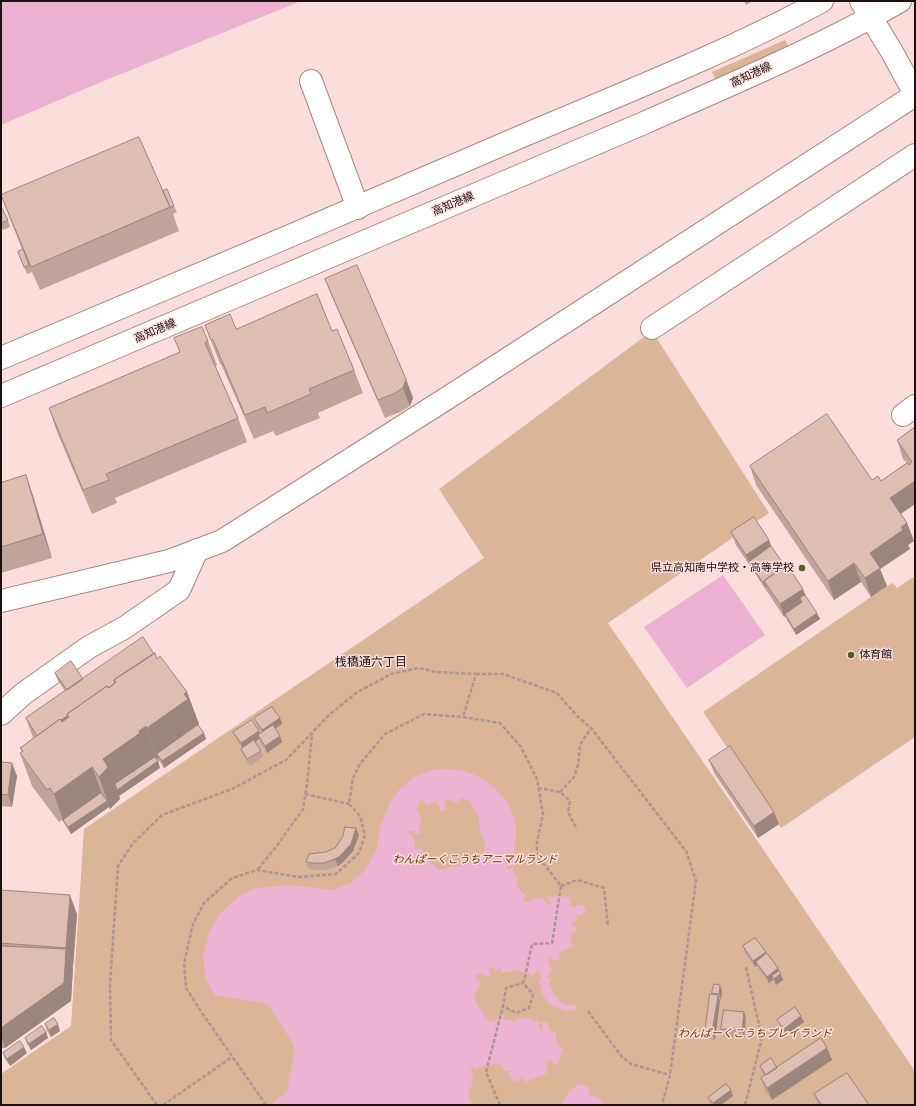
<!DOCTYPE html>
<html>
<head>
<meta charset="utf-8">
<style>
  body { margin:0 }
  #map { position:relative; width:916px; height:1106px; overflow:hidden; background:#fbdedb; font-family:Literata,serif }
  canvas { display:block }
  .frame { position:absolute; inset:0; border:2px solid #1c1010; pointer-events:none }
</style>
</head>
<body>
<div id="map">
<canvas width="916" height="1106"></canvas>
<div class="frame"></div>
</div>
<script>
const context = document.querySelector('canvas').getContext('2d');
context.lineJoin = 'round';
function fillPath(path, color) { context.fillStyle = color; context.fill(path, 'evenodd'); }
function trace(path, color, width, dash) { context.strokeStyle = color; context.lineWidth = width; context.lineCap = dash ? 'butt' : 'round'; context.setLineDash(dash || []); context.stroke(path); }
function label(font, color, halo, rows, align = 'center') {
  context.font = font + ' Literata,"Noto Sans JP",serif'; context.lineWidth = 3; context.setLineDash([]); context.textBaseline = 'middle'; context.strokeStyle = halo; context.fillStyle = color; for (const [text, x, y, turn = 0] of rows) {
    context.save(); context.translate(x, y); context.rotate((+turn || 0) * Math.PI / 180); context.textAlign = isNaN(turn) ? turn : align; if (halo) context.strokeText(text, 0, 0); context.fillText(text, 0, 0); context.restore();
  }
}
fillPath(new Path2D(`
  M785 40 789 48 717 82 712 72Z
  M652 331 769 513 608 623 915 1071V1105H1V1074L71 1026 84 829 484 558 439 489Z
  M913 577 915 581V737L781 828 703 712 887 586 893 583 897 588Z`), '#dab598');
fillPath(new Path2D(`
  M1 1H301L94 85 1 125Z
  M723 575 765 635 687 688 644 627Z
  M439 769C450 769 462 770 472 774 492 781 512 802 515 823 517 834 515 844 514 854L518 855 513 866 510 864H508L506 867 508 869 513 868 514 873 513 875 517 877C517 886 519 891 527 895L523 900 524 902H529L534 897 539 899 544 898 547 904 550 905 551 904 547 897H556L557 895 570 898V905L574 908 579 904 584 906 587 909 582 915H576L577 920 576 922 574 921 572 923 573 926 575 925 576 931 575 933H571V943L573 945 572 947 564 950 562 954 561 951H559L558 954 559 956H561L556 962 551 958 548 960 552 970 546 978 551 977 549 984 552 990 553 993 558 998 559 1001 565 1004 575 1005 577 1009C570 1014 561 1008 554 1007 549 1004 543 996 541 991L543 989 540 986 539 980 541 978 540 972 538 969 535 972 534 976 517 970 501 973V970L499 967 496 971 491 966 489 970 491 978 479 973 476 975V979L480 983 478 990 475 992 476 993 473 997C479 1007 482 1013 490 1022L493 1021 503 1015H505L504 1018 507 1020 513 1019 512 1021 513 1023 516 1022 517 1019 526 1018 533 1019 535 1023 536 1020 541 1022 538 1026 541 1030 543 1029 542 1024 543 1021 549 1024 548 1026C549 1030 551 1032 555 1032L558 1046 563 1048 559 1061 555 1065 550 1059 547 1062V1073L526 1082 520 1077 518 1083 509 1076 510 1070 504 1071 503 1067 498 1063 475 1069 472 1065C471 1070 473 1073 473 1078 473 1088 462 1096 475 1105H273V1103L287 1092 295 1047 268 1004 215 995 206 980 203 957 209 933 219 915 239 896 256 888 289 885 331 890 351 883 366 869 377 849 380 828 389 804 399 790 414 777 429 771ZM462 798 470 801 479 818 480 832 485 841 484 854 475 862 439 870C435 866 431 863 428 859 425 854 425 851 419 848L416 850 414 847 415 841 408 831H413L417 835 420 833 419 826 420 825 421 817C415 811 416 805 422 799L427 805 434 802 438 805 441 811H444L445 808V801L448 799 456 803Z
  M578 1084 588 1086 590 1095C596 1097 601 1098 603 1105H560L570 1091Z`), '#edb2d1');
const minor = new Path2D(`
  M861 1 892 52 915 94
  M311 81 358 208
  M652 328 915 155
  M903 415 915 406
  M1 601 169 561 222 541 452 395 915 95
  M1 714 23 694 89 647 124 628 179 590 197 550`);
const major = new Path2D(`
  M1 358C177 284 352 210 527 134 626 92 728 52 822 1
  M1 396 644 123C729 85 819 48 900 1`);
trace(minor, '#a88684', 24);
trace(major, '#a88684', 24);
trace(new Path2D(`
  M476 674H503L557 693 577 716 591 728 686 851 696 881 670 1075 662 1105
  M538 788 560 792 570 801 568 812 577 829
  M560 792 574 777 578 765 580 745 591 728
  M305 794 349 804
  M258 869 276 847 303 809 307 785 312 734
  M561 886 577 880 604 888 608 926
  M588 1011 622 1057 631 1064 670 1075
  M157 1105 111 1040 110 984 118 866 133 843 162 815 232 789 286 760 329 715 356 693 391 674 419 668 436 672 476 674 463 717
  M163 1105 232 1057
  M266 1105 202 1013 186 988 184 963 193 924 204 903 232 878 257 870 299 877 336 874 359 853 365 835 360 816 349 804 353 778 360 764 385 734 424 714 463 717 500 723 521 747 537 779 543 814 537 842V855L561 886 552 943 532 944 525 977 523 983 533 994 529 1008 516 1013 503 1006
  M500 1105 486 1072 503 1006 506 988 523 983
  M745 1105 762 1038 746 967`), '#ad9694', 2.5, [4, 2]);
trace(minor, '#fff', 22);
trace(major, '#fff', 22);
fillPath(new Path2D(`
  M744 1H752L746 5Z
  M163 191 174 206 177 212 173 214 179 231 40 290 32 272 27 274 20 258 18 252 22 249 10 219 1 195Z
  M1 208 8 220 10 227 3 230 1 225Z
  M325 279 406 379 413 398 410 406 400 412 385 418 332 297Z
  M205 325 236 329 332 331 354 370 363 393 318 413 320 418 276 436 273 431 254 439 221 364H220Z
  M174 338 208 341 217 365 215 366 238 418 247 442 115 498 117 503 92 514 57 432 49 408 180 352Z
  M915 427V504L901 514 907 523 914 541 908 545 910 549 880 569 887 586 871 597 861 582 834 600 756 485 750 466 872 480 881 481 907 463 903 459 897 440Z
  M26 475 34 499 52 558 1 573V483Z
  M731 532 769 540 771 546 805 595 820 619 796 635 787 620 785 616 784 617 736 545Z
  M157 658 187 692 199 724 198 725 206 739 164 768 158 759H157L160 768 119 796 120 799 110 809 109 807 71 834 62 820 59 822 32 786 20 753 22 752 20 748 33 738 26 718 65 691 57 679 55 673 83 679Z
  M254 718H280L282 724 275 729 280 736 282 742 267 753 260 742 259 739 255 742 261 751 263 757 250 766 243 755 241 749 242 748 236 739 233 732 260 734 262 733 257 725Z
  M709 760 779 824 758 838 714 773Z
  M1 762 17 776 12 807 1 806Z
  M356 828 359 835 353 851 343 862 338 866 326 870H315L308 868 306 862 335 848 343 836Z
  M1 890 77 914 73 967H72L73 968 71 1001 5 1048H1Z
  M743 946 766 952 781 973 783 980 776 985 773 980 769 983 758 968 757 966 755 967 745 953Z
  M722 991 721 1000H719L720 1001 715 1040 707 1039 705 1032 712 994V993Z
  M801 1016 804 1022 786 1035 780 1026 777 1020Z
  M746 1018 744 1038 724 1036 721 1029Z
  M45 1024 60 1031 51 1037 47 1031Z
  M46 1032 48 1038 31 1050 27 1044 25 1038Z
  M827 1048 832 1060 772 1100 765 1091 761 1078 764 1076 762 1072 760 1066 777 1068Z
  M3 1053H27L10 1066 5 1059Z
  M731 1090 733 1096 721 1105H711V1104L708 1098Z
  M814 1094 869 1105H818Z`), '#c0a399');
fillPath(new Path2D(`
  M406 379 413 398 410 406 403 388Z
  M26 475 34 499 52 558 43 534Z
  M915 481V504L897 516 890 498Z
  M907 523 914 541 908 545 910 549 880 569 887 586 871 597 865 578 870 553 901 527Z
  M769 540 774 553 749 562 746 555Z
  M854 563 861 582 834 600 828 581Z
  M803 589 808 601 802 602 800 598 802 605 785 614V616L784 617 780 604Z
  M817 613 820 619 796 635 794 629Z
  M187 692 199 724 157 754 159 760V761L147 728Z
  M67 716 74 734 38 736Z
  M280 718 282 724 264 736 262 730Z
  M146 726 158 759 151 763 158 761 160 768 119 796 120 799 110 809 99 777 103 759 139 731Z
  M259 731 261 738 258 735 259 739 243 750 241 743Z
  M204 733 206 739 164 768 162 761Z
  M280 736 282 742 267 753 265 746Z
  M12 763 17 776 12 807 8 795Z
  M92 767 104 799 63 820 54 794Z
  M107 801 109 807 71 834 68 827Z
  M774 812 779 824 758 838 754 826Z
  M356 828 359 835 353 851 343 862 338 866 335 859Z
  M70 895 77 914 73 967 66 948Z
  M66 949 73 968 71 1001 5 1048 1 1036V1028Z
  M766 952 768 959 756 962 757 966 755 967 753 961Z
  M778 968 783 980 776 985 774 979 772 976 773 980 769 983 767 977Z
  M720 985 722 991 721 1000 719 994Z
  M718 995 720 1001 715 1040 712 1033Z
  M744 1012 746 1018 744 1038 742 1031Z
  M801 1016 804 1022 786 1035 784 1029Z
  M58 1024 60 1031 51 1037 49 1030Z
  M46 1032 48 1038 31 1050 29 1044Z
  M24 1047 27 1053 10 1066 7 1059Z
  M827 1048 832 1060 772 1100 767 1088Z
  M731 1090 733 1096 721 1105H714L713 1103Z`), '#9c857d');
const building = new Path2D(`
  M139 137 170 207 31 267 1 195Z
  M167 189 174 206 170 207 163 191Z
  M1 208H2L8 220 1 223Z
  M23 249 29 265 24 267 18 252Z
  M357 265 406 379 403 388 393 394 378 400 325 279Z
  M317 294 332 331 337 329 354 370 309 389 311 394 267 413 265 407 245 415 213 340H211L205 325 230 314 236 329Z
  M202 327 208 341 205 343 238 418 106 474 109 480 83 490 49 408 180 352 174 338Z
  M827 414 872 480 878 476 881 481 907 463 909 465 912 462 897 440 915 427V481L890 498 907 523 901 527 903 530 870 553 880 568 865 578 854 563 828 581 750 466Z
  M26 475 43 534 1 547V483Z
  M754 517 769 540 746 555 731 532Z
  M771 546 785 566 764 581 766 587 749 562Z
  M787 565 803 589 780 604 764 581Z
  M805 595 817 613 794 629 785 614 802 602 800 598Z
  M143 637 154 654 114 680 115 683 108 688 107 686 67 714V716L61 720 60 719 37 736 26 718Z
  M155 653 157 659 160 656 187 692 184 694 188 699 147 728 146 726 139 731 140 733 103 759 108 767 99 777 92 767 54 794 50 788 47 790 20 753 23 751 20 748 60 719 62 722 69 717 67 714 107 686 109 688 116 682 114 680Z
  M71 661 83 679 67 690 55 673Z
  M272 707 280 718 262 730 254 718Z
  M252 720 259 731 241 743 233 732Z
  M198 725 204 733 162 761 157 754Z
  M273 725 280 736 265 746 258 735Z
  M254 740 261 751 247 759 241 749Z
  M730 746 774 812 754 826 709 760Z
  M155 757 158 761 117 790 115 784Z
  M1 762 12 763 8 795 1 794Z
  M101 793 107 801 68 827 63 820Z
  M345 827 356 828 351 844 340 856 335 859 324 863H313L306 862 309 854 326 852 335 848 343 836Z
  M1 890 70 895 66 948 1 943Z
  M755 938 766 952 753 961 743 946Z
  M1 946 66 949 64 983 1 1028Z
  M767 953 778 968 767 977 756 962Z
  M779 971 781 973 774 979 772 976Z
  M714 984 720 985 719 994 712 993Z
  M710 994 718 995 712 1033 705 1032Z
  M795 1007 801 1016 784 1029 777 1020Z
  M724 1010 744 1012 742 1031 721 1029Z
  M54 1018 58 1024 49 1030 45 1024Z
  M42 1026 46 1032 29 1044 25 1038Z
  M821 1038 827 1048 767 1088 761 1078Z
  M20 1041 24 1047 7 1059 3 1053Z
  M771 1058 777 1068 766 1075 760 1066Z
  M847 1073 869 1105H822L814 1094Z
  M726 1084 731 1090 713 1103 708 1098Z`);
fillPath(building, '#dfbeb2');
trace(building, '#9c857d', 1);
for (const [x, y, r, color] of [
  [802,568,4,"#565c2a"],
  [851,655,4,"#565c2a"]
]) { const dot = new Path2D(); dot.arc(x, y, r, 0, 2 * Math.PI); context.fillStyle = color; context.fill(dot); trace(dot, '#fbdedb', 1.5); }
label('11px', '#1c1010', '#fbdedb', [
  ["高知港線",751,75,-25],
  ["高知港線",453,204,-23],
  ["高知港線",155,331,-23]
]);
label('11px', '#1c1010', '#fbdedb', [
  ["県立高知南中学校・高等学校",794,568],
  ["体育館",859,655,"left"]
], 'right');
label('italic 11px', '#683907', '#fbdedb', [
  ["わんぱーくこうちアニマルランド",475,860],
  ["わんぱーくこうちプレイランド",755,1034]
]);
label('12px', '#1c1010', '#fbdedb', [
  ["桟橋通六丁目",371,662]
]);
</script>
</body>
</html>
